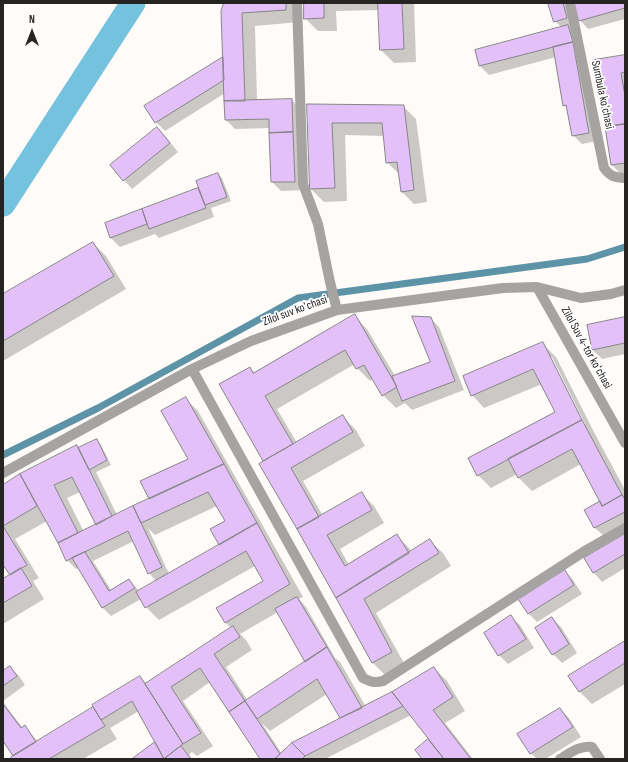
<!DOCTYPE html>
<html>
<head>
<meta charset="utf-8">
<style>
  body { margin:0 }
  #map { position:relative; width:628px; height:762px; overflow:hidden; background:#fffbf8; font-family:"Sofia Sans Condensed",sans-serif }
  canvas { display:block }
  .frame { position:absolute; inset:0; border:4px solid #262423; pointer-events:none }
  .north { position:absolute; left:12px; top:12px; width:40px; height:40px; -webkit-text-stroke:3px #fff; paint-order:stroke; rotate:0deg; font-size:11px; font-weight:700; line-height:16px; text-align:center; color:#262423 }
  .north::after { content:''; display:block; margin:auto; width:14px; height:18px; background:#262423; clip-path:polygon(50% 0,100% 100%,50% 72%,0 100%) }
</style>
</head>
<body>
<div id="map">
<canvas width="628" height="762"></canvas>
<div class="frame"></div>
<div class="north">N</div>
</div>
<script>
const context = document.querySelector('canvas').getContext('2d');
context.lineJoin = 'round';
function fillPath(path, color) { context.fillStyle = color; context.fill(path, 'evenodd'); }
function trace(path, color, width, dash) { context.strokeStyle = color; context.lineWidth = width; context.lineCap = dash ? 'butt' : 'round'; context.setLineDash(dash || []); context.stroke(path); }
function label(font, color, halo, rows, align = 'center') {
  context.font = font + ' "Sofia Sans Condensed",sans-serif'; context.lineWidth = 3.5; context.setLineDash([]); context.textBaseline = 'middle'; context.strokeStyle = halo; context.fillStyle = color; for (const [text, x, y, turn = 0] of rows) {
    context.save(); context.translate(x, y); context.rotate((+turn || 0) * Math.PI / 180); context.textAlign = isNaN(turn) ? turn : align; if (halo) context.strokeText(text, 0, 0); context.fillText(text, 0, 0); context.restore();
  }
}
fillPath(new Path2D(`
  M225 3H296L299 22 255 26 257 101 292 100 300 109 303 190 281 191 272 182 270 128 235 129 226 120 225 93 165 131 156 122 224 57Z
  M305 3H414L416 62 394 63 381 50 379 10 336 11 337 31H318L305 18Z
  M549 3H569L576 27 570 28 577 35 597 141 582 144 573 135 568 109 564 105 556 57 489 75 480 66 476 51 562 28 555 21Z
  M575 3H625V19L588 29 580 20Z
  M625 56V173L621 174 612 165 595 61Z
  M308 105 403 106 416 119 427 202 414 204 401 191 399 174 387 162 384 136 345 135 347 201 324 202 311 189Z
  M157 128 166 137 178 152 132 189 124 180Z
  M218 174 222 178 231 201 211 208 214 217 159 238 155 234 120 247 111 238 106 224 198 190 201 193Z
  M93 243 106 256 126 289 3 361V295Z
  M354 316 367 329 395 376 431 362 430 318 439 327 464 390 412 410 405 403 396 408 383 395 374 379 370 381 357 368 355 364 277 409 297 443 343 417 356 430 365 446 303 481 323 516 361 493 374 506 384 523 340 549 349 565 396 535 409 548 412 552 430 541 443 553 451 566 376 613 405 665 386 676 373 663 265 462 220 385 250 368 255 373Z
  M625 318V354L602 359 593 350 588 326Z
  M543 344 556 357 595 434 625 490V525L604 536 595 528 585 510 603 506 581 464 532 491 519 478 517 474 491 488 478 475 556 412 542 384 484 408 472 395ZM550 357H552L585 424 584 425Z
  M185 398 198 411 303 597 299 599 306 607 335 658 340 662 366 707 392 693 434 668 447 681 465 711 445 723 473 759H423L433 744 411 715 325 759H261L210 682 183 701 213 746 197 756 192 752 189 755 192 759H134L156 742 139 711 110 728 117 739 83 759H13L15 756 3 740V702L23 728 24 727 33 736 38 742 95 708 140 677 147 684 231 628 225 622 264 581 255 566 159 620 146 607 141 599 111 616 102 607 79 568 76 569 67 560 47 521 15 539 39 578 33 581 44 599 3 624V580L11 576 3 563V486L20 475 76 446 79 449 97 440 101 445 111 465 96 472 117 515 150 499 190 459ZM80 492 97 525 84 532 67 498ZM217 506 226 521 220 545 169 574 148 528 155 535ZM134 541 149 573 156 581 139 591 129 580 111 590 93 561ZM278 612 307 662 248 701 226 667 252 650 246 640 240 634ZM327 694 342 719 282 754 263 725V724L270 731Z
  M625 535V568L602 582 594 573 585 559Z
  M564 571 573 580 582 594 537 622 528 613Z
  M511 617 520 625 534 648 508 664 499 655 485 633Z
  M552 618 561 627 577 653 562 663 553 654Z
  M625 642V684L592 704 579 691Z
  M10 667 19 676 25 685 3 701V672Z
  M560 709 569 718 581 737 545 759H537L531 753Z`), '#0003');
trace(new Path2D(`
  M3 455 98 408 298 298 587 259 625 247`), '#5d93a6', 7);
trace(new Path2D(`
  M3 204 133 3`), '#75c2de', 25);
const building = new Path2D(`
  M224 3H286V10L242 13 245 101H224L221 11Z
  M304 3H324V18L304 19Z
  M378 3H402L404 49 380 50Z
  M548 3H563L567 18 554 22Z
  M574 3H624L625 8 579 21Z
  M568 25 573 42 479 66 475 50Z
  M573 42 589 133 572 136 566 105 563 106 553 47Z
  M625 55V72L621 73 625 96V124L605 127 594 60Z
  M223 57 224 80 155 123 144 106Z
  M292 99 293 132 269 133V119L225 120 224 101Z
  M307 104 404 105 414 190 401 192 397 162 386 163 382 123H332L335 188 310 189Z
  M625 124V163L611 165 605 127Z
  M157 127 170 143 123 181 110 165Z
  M293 132 295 182H271L269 133Z
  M218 173 227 197 205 205 196 181Z
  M198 188 206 208 149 229 142 209Z
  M142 209 147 224 110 238 105 223Z
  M93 242 114 276 3 341V294Z
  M355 314 397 387 382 396 364 365 356 369 345 350 265 396 293 444 263 461 219 384 250 367 253 373Z
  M412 316 431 317 455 381 402 401 392 376 430 362Z
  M625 317V343L592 350 587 325Z
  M543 342 582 420 477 476 468 458 555 412 533 369 471 396 463 376Z
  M186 397 224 464 149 499 140 481 188 459 161 411Z
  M343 415 353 432 291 468 319 517 297 529 259 464Z
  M582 420 622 495 602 506 572 449 518 478 508 459Z
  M97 439 107 460 89 470 78 448Z
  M77 445 112 516 96 525 72 477 54 485 78 533 58 543 20 474Z
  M224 464 257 523 219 545 210 529 225 521 208 492 141 523 133 506Z
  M20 474 37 506 3 526 27 565 10 575 3 565V485Z
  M362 492 372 510 327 535 345 566 397 534 409 553 336 598 297 529Z
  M622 495 625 499V512L594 528 584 510 600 501 602 506Z
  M133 506 162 567 148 574 128 531 66 561 58 543Z
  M257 523 290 584 225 623 216 608 263 581 246 551 145 608 136 592Z
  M625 534V554L593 573 584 558Z
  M430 539 439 553 364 599 392 652 372 663 336 598Z
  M85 552 109 591 129 579 135 588 102 608 72 558Z
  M21 568 32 586 3 603V579Z
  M565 570 574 585 528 614 518 599Z
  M297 597 327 647 305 662 275 609Z
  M511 615 526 639 498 656 484 633Z
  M552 617 569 644 552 655 535 628Z
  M233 626 240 637 214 654 245 701 229 712 200 668 171 687 201 733 183 744 145 684Z
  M625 641V663L579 692 568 676Z
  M327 647 362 708 340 718 317 679 257 719 245 701Z
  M10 666 17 676 3 686V671Z
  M434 667 453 697 433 710 471 759H444L392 692Z
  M140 676 183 744 164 759 132 701 101 720 92 705Z
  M392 692 403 706 305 756 292 743Z
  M245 701 280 754 275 759H260L229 712Z
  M3 704 21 728 25 725 36 742 13 756 3 741Z
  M93 707 105 726 49 759H12L11 757Z
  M560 708 573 727 530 754 517 734Z
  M428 739 444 759H422L415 750Z
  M155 742 164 759H132Z
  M292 743 305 756 302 759H275Z
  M181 746 191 759H164Z`);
fillPath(building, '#e4c0f9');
trace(building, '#868488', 1);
trace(new Path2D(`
  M297 3 303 184 318 224 330 282 337 310
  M570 3 604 168C611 177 614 177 625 178
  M537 287 625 443
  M192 369 363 678C371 682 374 683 383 681L588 549 625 528
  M3 473 192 369 251 341 337 310 503 288 537 287 581 298 611 294 625 290
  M560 759C570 753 580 745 592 747L600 759`), '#a5a4a2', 10);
label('12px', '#262423', '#fff', [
  ["Sumbula koʻchasi",602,95,78],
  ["Zilol suv koʻchasi",295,311,-20],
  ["Zilol Suv 4-tor koʻchasi",586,348,61]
]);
</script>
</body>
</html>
